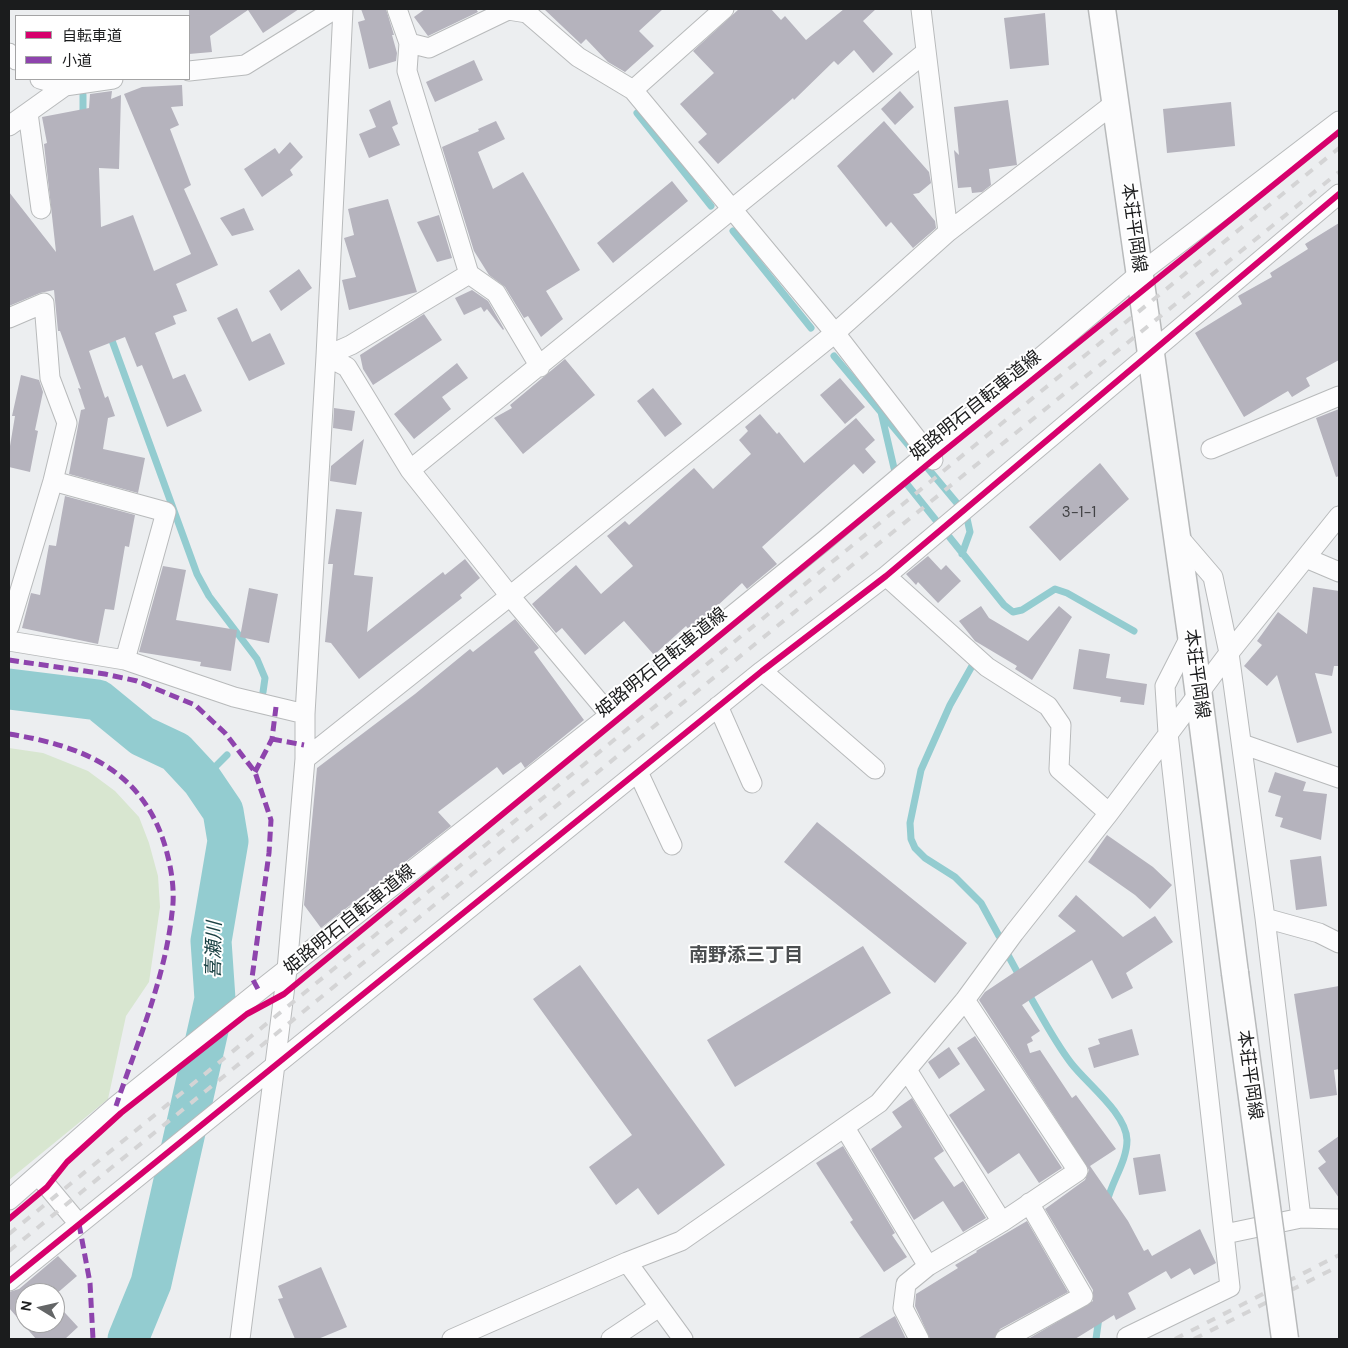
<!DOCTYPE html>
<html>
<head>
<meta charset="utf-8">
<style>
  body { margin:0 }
  #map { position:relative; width:1348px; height:1348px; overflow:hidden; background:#eceef0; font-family:"DM Sans","Noto Sans JP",sans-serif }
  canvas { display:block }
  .frame { position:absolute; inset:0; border:10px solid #1b1c1d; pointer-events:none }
  .legend { position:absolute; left:15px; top:15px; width:175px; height:65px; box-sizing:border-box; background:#fff; border:1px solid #a4a4a5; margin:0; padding:6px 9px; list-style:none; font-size:15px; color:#1b1c1d }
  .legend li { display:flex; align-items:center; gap:10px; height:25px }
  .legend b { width:25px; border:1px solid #a4a4a5 }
  .north { position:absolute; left:15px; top:1283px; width:50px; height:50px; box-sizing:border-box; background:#fff; border:1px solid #a4a4a5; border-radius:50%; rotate:279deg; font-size:14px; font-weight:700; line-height:20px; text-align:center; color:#1b1c1d }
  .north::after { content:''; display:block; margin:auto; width:18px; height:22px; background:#646667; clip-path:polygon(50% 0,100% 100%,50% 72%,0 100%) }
</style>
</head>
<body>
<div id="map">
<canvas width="1348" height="1348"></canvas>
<div class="frame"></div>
<ul class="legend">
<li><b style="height:6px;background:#d6006c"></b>自転車道</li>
<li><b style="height:6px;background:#8e44ad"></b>小道</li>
</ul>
<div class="north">N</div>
</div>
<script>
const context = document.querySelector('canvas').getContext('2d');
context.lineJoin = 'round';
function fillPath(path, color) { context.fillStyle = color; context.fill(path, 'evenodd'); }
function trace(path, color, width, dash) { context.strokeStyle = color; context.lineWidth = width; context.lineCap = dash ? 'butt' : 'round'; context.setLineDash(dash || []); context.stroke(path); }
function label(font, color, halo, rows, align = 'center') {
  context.font = font + ' "DM Sans","Noto Sans JP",sans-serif'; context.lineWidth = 4; context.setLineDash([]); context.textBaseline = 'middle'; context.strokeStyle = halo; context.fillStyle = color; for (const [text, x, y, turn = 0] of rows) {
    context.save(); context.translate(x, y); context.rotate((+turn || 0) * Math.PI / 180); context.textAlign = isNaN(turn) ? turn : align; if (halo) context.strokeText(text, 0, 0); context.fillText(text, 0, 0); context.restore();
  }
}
fillPath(new Path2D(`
  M9 748 43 753 88 771 115 791 139 817 149 843 158 876 160 907 149 982 126 1016 108 1099 9 1180Z`), '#d8e6d0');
trace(new Path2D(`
  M637 113 711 206
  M83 117V95
  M733 231 811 328
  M110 335 197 574 209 596 257 659 265 678 263 692
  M834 356 966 514 970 532 962 554
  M881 412 894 468 1004 605 1013 612 1022 610 1055 589 1067 593 1134 631
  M972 666 950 705 921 770 910 823 911 839 915 848 925 858 955 877 981 903 999 936
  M202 780 227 755
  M1008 955 1021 979
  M1027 991C1041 1015 1054 1041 1071 1063 1087 1084 1126 1113 1127 1140 1127 1161 1112 1181 1107 1202
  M1096 1339 1099 1317`), '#93ccd0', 7);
trace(new Path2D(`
  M9 689 98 700 142 736 176 752 202 780 223 811 228 841 211 941 215 999 151 1283 128 1339`), '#93ccd0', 41);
fillPath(new Path2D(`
  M189 9H299L263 33 248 10 210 36 212 52 189 54Z
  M361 9H386L394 35H392L397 53 396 61 369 69 358 22 365 20Z
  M425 9H476L478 12 428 36 414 17Z
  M544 9H663L639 31 654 46 625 72 608 62 586 39 581 44Z
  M739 9H771L781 20 785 16 806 40 844 9H876L863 21 893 54 873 73 854 50 838 65 834 61 794 100 793 98 718 164 698 142 707 134 680 104 714 73 693 51Z
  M1045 13 1049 65 1010 69 1004 18Z
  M474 60 483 80 435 102 426 82Z
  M182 85 183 106 171 107 179 125 170 129 191 185 184 189 218 265 176 284 187 311 173 316 176 324 155 333 173 379 185 374 202 411 167 427 142 365 137 367 125 337 89 351 105 398 108 396 115 416 108 418 103 449 145 458 138 493 69 474 81 410 85 409 78 388 81 389 60 331H58L54 290 40 293 9 306V192L56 252 44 144 47 143 42 117 89 108 90 94 112 91 111 99 121 95 119 169 99 168 101 227 133 215 154 271 191 254 124 94 142 87Z
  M900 91 914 107 895 125 881 109Z
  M390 100 398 124 392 127 400 145 369 158 359 134 376 127 369 110Z
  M1008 100 1017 165 989 169 991 185 982 192 972 193 971 187 958 188 954 150 959 155 954 107Z
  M1231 102 1235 146 1167 153 1163 109Z
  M496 121 505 139 478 152 493 189 523 172 580 270 546 291 563 319 541 337 528 316 524 318 505 287 489 275 474 251 442 147 479 131 478 129Z
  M884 121 929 172 931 183 919 193 913 194 935 221 936 228 913 248 891 222 886 227 837 166Z
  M290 142 303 157 290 170 293 175 262 197 244 169 275 148 279 154Z
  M672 181 688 201 613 263 597 243Z
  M388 199 417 292 349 310 342 280 356 277 344 238 354 235 348 209Z
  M244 208 254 230 232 236 220 218Z
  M439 215 452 258 437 262 417 222Z
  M1339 223V360L1306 378 1310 386 1292 397 1288 391 1244 417 1195 333 1242 304 1238 296 1272 277 1270 273 1308 249 1305 244Z
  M299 269 312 288 281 311 269 291Z
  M472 290 488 301 504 329 503 330 487 309 484 312 481 307 464 315 455 298Z
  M237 308 252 342 270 333 285 364 249 381 217 318Z
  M424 314 442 340 373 385 363 369 360 355Z
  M565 359 595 395 523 454 494 418 512 408 510 405Z
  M457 363 468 378 442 397 451 409 414 439 394 414Z
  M21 375 39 380 43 392 35 430 38 431 30 472 9 467V452L15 416H12Z
  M840 378 865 407 845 424 820 395Z
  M653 388 682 424 665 437 637 401Z
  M334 408 355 411 352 431 333 428Z
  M1339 409V476L1336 477 1316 418Z
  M760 414 777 434 779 432 804 463 856 418 875 440 865 449 876 462 863 474 854 464 762 547 777 564 747 589 742 583 690 631 686 626 654 655 624 621 585 655 562 628 556 633 532 604 576 565 601 594 633 566 607 536 625 521 629 525 694 468 713 489 751 454 739 440 748 431 745 427Z
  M364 439 356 485 330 481 331 466Z
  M1100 463 1129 499 1060 561 1029 527Z
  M65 496 135 515 129 547 125 546 114 610 105 609 98 644 22 628 31 593 40 595 49 545 56 546Z
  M336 509 362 512 354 575 373 577 367 632 443 572 445 575 465 559 480 578 460 595 462 598 359 679 331 643 325 642 333 564H328Z
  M928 556 941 570 946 565 961 581 938 603 918 582 916 585 906 574Z
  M163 566 186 570 176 620 237 630 231 671 200 666 201 662 139 652Z
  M1313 587 1339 591V666H1334L1332 676 1315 673 1332 733 1297 743 1277 675 1267 686 1244 666 1262 645 1257 641 1278 612 1307 634Z
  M249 588 278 594 269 643 240 637Z
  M981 606 989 618 1028 641 1059 606 1072 617 1032 680 1015 669 1017 666 975 641 959 621Z
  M515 619 539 648 534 652 584 720 525 768 521 762 503 775 497 767 438 812 451 826 321 928 304 905 317 768 415 694 470 649 473 652Z
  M1079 649 1110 654 1106 678 1147 684 1144 705 1120 702 1121 697 1073 689Z
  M1275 772 1306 782 1303 791 1327 794 1321 840 1280 827 1283 818 1275 816 1281 796 1268 792Z
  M817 822 967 943 935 983 784 862Z
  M1107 835 1153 867 1172 885 1150 909 1135 895 1088 862Z
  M1321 856 1327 906 1296 910 1290 860Z
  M1076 895 1123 937 1155 916 1173 942 1126 973 1133 988 1112 999 1092 960 1022 1005 1040 1031 1031 1037 1033 1041 1027 1044 1030 1053 1040 1050 1072 1098 1076 1095 1116 1149 1090 1166 1128 1221 1144 1251 1148 1249 1152 1256 1200 1229 1216 1263 1194 1275 1190 1268 1171 1279 1166 1271 1128 1293 1136 1309 1116 1320 1114 1315 1075 1339H1028L1093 1301V1290L1045 1209 1085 1180 1089 1170 979 1000 985 992 1076 931 1058 916Z
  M863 946 891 993 735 1087 707 1040Z
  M580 965 725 1165 658 1215 638 1188 616 1205 589 1167 632 1135 533 999Z
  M1339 986V1069L1334 1070 1337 1095 1310 1099 1294 994Z
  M1132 1029 1139 1055 1094 1068 1088 1048 1100 1044 1098 1039Z
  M975 1036 1062 1168 1039 1183 1019 1153 988 1174 949 1115 985 1090 957 1048Z
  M949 1047 960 1064 939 1079 928 1062Z
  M912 1098 944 1151 934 1158 954 1187 963 1181 986 1218 963 1232 943 1201 914 1220 871 1149 902 1127 892 1112Z
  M1339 1136V1198L1318 1168 1326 1162 1318 1151Z
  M843 1146 895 1233 892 1235 907 1257 884 1272 850 1222 853 1220 816 1163Z
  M1160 1154 1166 1191 1139 1195 1133 1158Z
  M1027 1221 1068 1292 1000 1329 994 1339H930L915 1306 916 1294 958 1268 955 1265 977 1252 976 1251Z
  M58 1256 77 1276 55 1295V1293H25V1323H55V1302L78 1327 65 1339H36L9 1308V1292L19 1289Z
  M321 1267 347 1327 318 1339H295L278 1299 283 1298 278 1286Z
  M895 1316 906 1339H857Z`), '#b5b3bd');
const minor = new Path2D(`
  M397 9 409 43 429 48 508 10 527 13 578 57 633 90 835 333 933 460
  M921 9 948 232
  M409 43 407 71 469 274 496 293 540 367
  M9 53 16 60
  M189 71 245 65 335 9
  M40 79 65 86 113 79
  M633 90 724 9
  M28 113 41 209
  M9 126 65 86
  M469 274 351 345 326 356 347 367 410 470 510 596 610 715
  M9 318 44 303 50 378 67 423 53 481 9 627
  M1211 449 1339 396
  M410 470 926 52
  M53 481 166 512 125 660
  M1177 535 1213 577 1229 653 1265 918 1301 1218
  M1306 558 1339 572
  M886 576 987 667 1048 706 1061 725 1059 769 1109 813
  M9 641 125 660 234 697 305 714
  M762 671 875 769
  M718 706 752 783
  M1242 744 1339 778
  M305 759 510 596 835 333 948 232 1116 102
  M638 772 672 845
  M1265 918 1319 933 1339 943
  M907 1070 1002 1222
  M845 1128 928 1266 1002 1222 1078 1171 965 1000
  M38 1175 79 1224
  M9 1200 116 1106 259 991 610 715 825 540 1139 274 1339 121
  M1225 1234 1301 1218 1339 1219
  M627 1262 683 1339
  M9 1281 762 671 886 576 1339 194
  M1127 1337 1230 1287 1168 733 1165 686 1191 635
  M240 1339 287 970 305 759V714L326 356 343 9
  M452 1339 627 1262 681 1241 879 1103 965 1000 1014 933 1109 813 1229 653 1339 516
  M611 1339 659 1307
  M919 1339 903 1308 906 1284 928 1266
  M1005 1339 1083 1296 1029 1203`);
const secondary = new Path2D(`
  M1102 9 1191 635 1235 973`);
trace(minor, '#b8babb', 21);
trace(secondary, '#b8babb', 29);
trace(minor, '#fcfcfd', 19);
trace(secondary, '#fcfcfd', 26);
trace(new Path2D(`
  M9 1234 1339 148
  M9 1251 872 549 1339 172
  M1175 1339 1339 1255
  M1194 1339 1339 1266`), '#d4d4d5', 4, [9, 9]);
const secondaryBridge = new Path2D(`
  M1235 973 1285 1339`);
trace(secondaryBridge, '#b8babb', 29, []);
trace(secondaryBridge, '#fcfcfd', 26);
trace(new Path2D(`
  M9 660 105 674 137 681 195 705 225 733 255 772 271 820 269 853 252 978 259 991
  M9 734C85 746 146 772 167 853 172 872 175 893 172 913 165 979 137 1043 116 1106
  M272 739 304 745
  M255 772 272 739 276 707
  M79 1224 90 1283 93 1339`), '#8e44ad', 5, [10, 5]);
trace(new Path2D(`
  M9 1219 47 1187 67 1162 121 1113 247 1014 284 994 933 460 1339 132
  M9 1281 762 671 886 576 1339 194`), '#d6006c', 6);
label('15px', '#424245', null, [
  ["3-1-1",1079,513]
]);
label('18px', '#1b1c1d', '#fff', [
  ["本荘平岡線",1133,228,82],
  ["姫路明石自転車道線",976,406,-39],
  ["姫路明石自転車道線",662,663,-39],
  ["本荘平岡線",1196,674,82],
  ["姫路明石自転車道線",350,920,-39],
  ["本荘平岡線",1249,1075,82]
]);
label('italic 19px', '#1b4244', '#fff', [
  ["喜瀬川",215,950,-89]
]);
label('bold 19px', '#4b4e50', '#fff', [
  ["南野添三丁目",746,956]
]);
</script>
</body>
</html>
